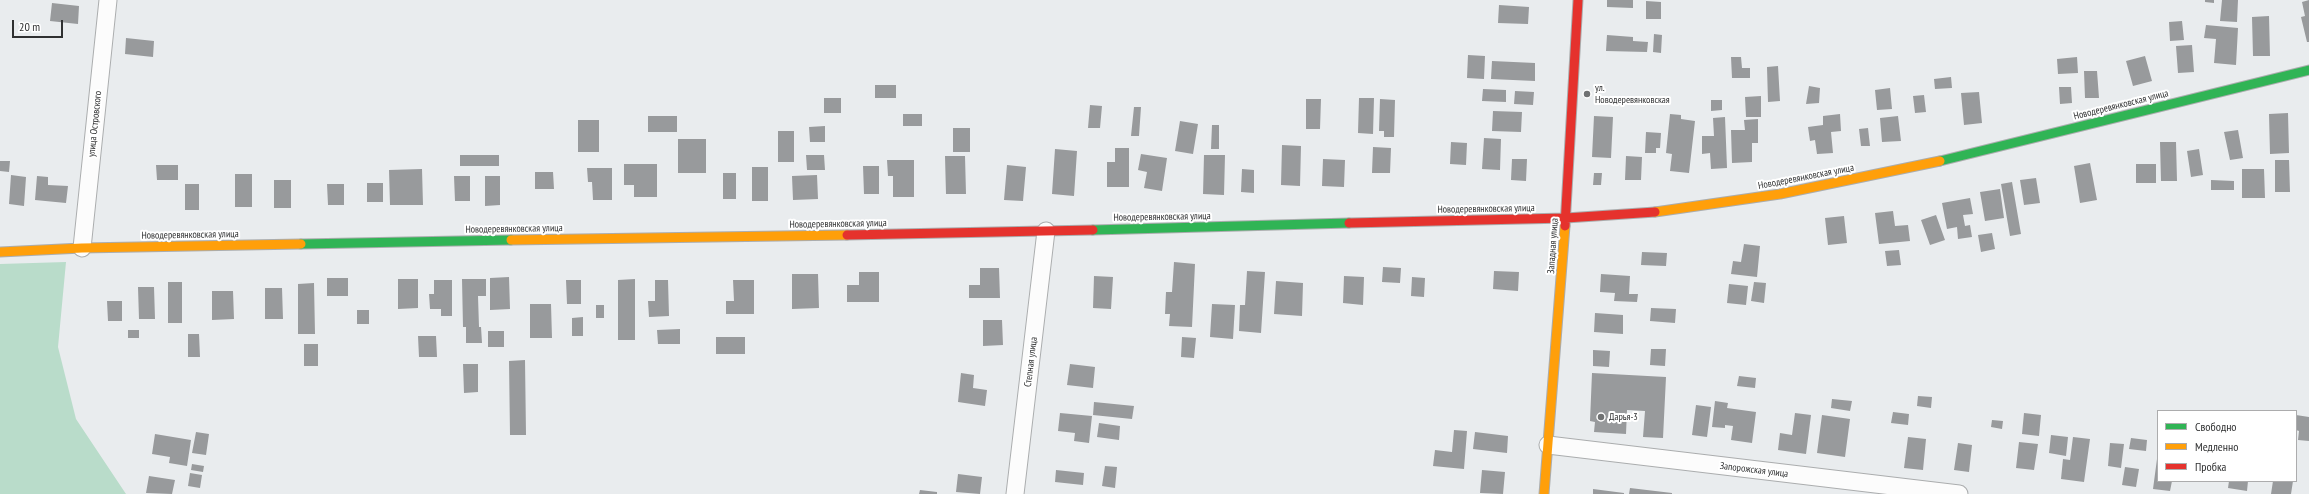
<!DOCTYPE html>
<html>
<head>
<meta charset="utf-8">
<style>
  body { margin:0 }
  #map { position:relative; width:2309px; height:494px; overflow:hidden; background:#e9ecee; font-family:"PT Sans Narrow",sans-serif }
  canvas { display:block }
  .legend { position:absolute; left:2157px; top:410px; width:140px; height:72px; box-sizing:border-box; background:#fff; border:1px solid #acacad; margin:0; padding:5px 7px; list-style:none; font-size:12px; color:#2f3031 }
  .legend li { display:flex; align-items:center; gap:8px; height:20px }
  .legend b { width:20px; border:1px solid #acacad }
  .scale { position:absolute; left:12px; top:20px; width:51px; height:18px; box-sizing:border-box; border:2px solid #2f3031; border-top:0; padding-left:5px; font-size:12px; line-height:14px; white-space:nowrap; color:#2f3031; -webkit-text-stroke:3px #fff; paint-order:stroke }
</style>
</head>
<body>
<div id="map">
<canvas width="2309" height="494"></canvas>
<ul class="legend">
<li><b style="height:5px;background:#30b455"></b>Свободно</li>
<li><b style="height:5px;background:#ff9f0a"></b>Медленно</li>
<li><b style="height:5px;background:#e5322d"></b>Пробка</li>
</ul>
<div class="scale">20 m</div>
</div>
<script>
const context = document.querySelector('canvas').getContext('2d');
context.lineJoin = 'round';
function fillPath(path, color) { context.fillStyle = color; context.fill(path, 'evenodd'); }
function trace(path, color, width, dash) { context.strokeStyle = color; context.lineWidth = width; context.lineCap = dash ? 'butt' : 'round'; context.setLineDash(dash || []); context.stroke(path); }
function label(font, color, halo, rows, align = 'center') {
  context.font = font + ' "PT Sans Narrow",sans-serif'; context.lineWidth = 4; context.setLineDash([]); context.textBaseline = 'middle'; context.strokeStyle = halo; context.fillStyle = color; for (const [text, x, y, turn = 0] of rows) {
    context.save(); context.translate(x, y); context.rotate((+turn || 0) * Math.PI / 180); context.textAlign = isNaN(turn) ? turn : align; if (halo) context.strokeText(text, 0, 0); context.fillText(text, 0, 0); context.restore();
  }
}
fillPath(new Path2D(`
  M66 262 58 347 76 419 126 494H0V264Z`), '#b9dcca');
fillPath(new Path2D(`
  M1607 0H1633V8L1607 7Z
  M2205 0H2214V3L2205 2Z
  M2222 0H2238L2237 22 2220 21Z
  M2309 0V42H2307L2301 17 2305 16 2302 2Z
  M1646 1 1661 2V19H1646Z
  M52 3 79 6 78 24 50 21Z
  M1499 5 1529 7 1528 24 1498 23Z
  M2269 16 2270 56H2253L2252 17Z
  M2182 21 2184 40 2170 41 2169 22Z
  M2206 25 2238 28 2236 65 2214 63 2216 39 2204 38Z
  M1654 34 1662 35 1661 53 1653 52Z
  M1607 35 1633 37V41L1648 42 1647 52 1606 51Z
  M126 38 154 41 153 57 125 54Z
  M2192 45 2194 72 2178 73 2176 46Z
  M1468 55 1485 56 1484 79 1467 78Z
  M2145 56 2152 81 2133 86 2126 61Z
  M1731 57H1741L1742 68H1750V78H1732Z
  M2077 57 2078 73 2058 74 2057 59Z
  M1492 61 1535 63V81L1491 79Z
  M1778 66 1780 101 1768 102 1767 67Z
  M2084 71H2097L2099 98H2085Z
  M1951 77 1952 88 1935 89 1934 79Z
  M875 85H896V98H875Z
  M1809 86 1820 88 1819 103 1806 104Z
  M2059 87H2071L2072 103 2060 104Z
  M1890 88 1892 109 1877 110 1875 90Z
  M1483 89 1506 90V102L1482 101Z
  M1515 91 1534 92 1533 105 1514 104Z
  M1979 92 1982 123 1964 125 1961 93Z
  M1924 95 1926 112 1915 113 1913 96Z
  M1761 96V117H1746L1745 97Z
  M824 98H841V113H824Z
  M1359 98H1374L1373 134 1358 133Z
  M1306 99H1321L1320 129H1306Z
  M1380 99 1395 100 1394 137H1384V131H1379Z
  M1711 100H1722V110L1711 111Z
  M1090 105 1102 106 1100 128H1088Z
  M1134 107H1141L1139 136H1131Z
  M1493 111 1522 112 1521 132 1492 131Z
  M2288 113 2289 153 2270 154 2269 114Z
  M903 114H922V126H903Z
  M1670 114 1681 115V119L1695 121 1689 173 1670 171 1672 154 1666 153Z
  M1840 114 1841 131 1831 132 1833 153 1817 154 1815 140 1810 141 1808 127 1823 125V116Z
  M648 116H677V132H648Z
  M1594 116 1613 117 1611 158 1592 157Z
  M1898 116 1901 141 1882 142 1880 118Z
  M1725 117 1727 168 1711 169 1710 153 1702 154V136H1714L1713 118Z
  M1758 119V143H1752V162L1732 163 1731 130H1745L1744 120Z
  M578 120H599V152H578Z
  M1180 121 1198 124 1193 154 1175 151Z
  M1212 125H1219V149H1211Z
  M825 126V142H810L809 127Z
  M953 128H970V152H953Z
  M1868 128 1870 146H1861L1859 129Z
  M2238 130 2243 158 2230 160 2224 132Z
  M778 131H794V162H778Z
  M1646 132 1661 133 1660 148H1656V153H1645Z
  M1484 138 1501 139 1500 170 1482 169Z
  M678 139H706V173H678Z
  M1451 142 1467 143 1466 165 1450 164Z
  M2160 142H2176L2177 181H2161Z
  M1282 145 1301 146 1300 186 1281 185Z
  M1373 147 1391 148 1390 173H1372Z
  M1115 148H1129V187H1107V162H1115Z
  M1055 149 1077 151 1074 196 1052 194Z
  M2199 149 2203 175 2191 177 2187 151Z
  M1141 154 1167 158 1162 191 1144 188 1147 172 1138 170Z
  M460 155H499V166H460Z
  M806 155H824L825 170H807Z
  M1204 155H1225L1224 195 1203 194Z
  M945 156H965L966 194H946Z
  M1626 156 1642 157 1641 180H1625Z
  M1323 159 1345 160 1344 187 1322 186Z
  M1512 159H1527L1526 181 1511 180Z
  M887 160H914V197H893V176H888Z
  M2275 160H2289L2290 192H2275Z
  M0 161H10L9 172 0 171Z
  M2090 163 2097 200 2080 203 2074 166Z
  M624 164H657V197H634V185H624Z
  M2136 164H2156V183H2136Z
  M156 165H178V180H157Z
  M1007 165 1026 167 1023 201 1004 200Z
  M863 166H879V194H864Z
  M752 167H768V201H752Z
  M587 168H612V200H593L592 182H588Z
  M422 169 423 205H390L389 170Z
  M1242 169 1254 170V193L1241 192Z
  M2242 169H2264L2265 198H2242Z
  M535 172H553L554 189H535Z
  M723 173H736V199H723Z
  M1594 173H1602L1601 185H1593Z
  M235 174H252V207H235Z
  M11 175 26 177 24 206 9 204Z
  M817 175 818 199 793 200 792 176Z
  M37 176 48 177V185L68 186 66 203 35 200Z
  M454 176H470V201H455Z
  M485 176H500V205L485 206Z
  M2036 178 2040 203 2024 205 2020 180Z
  M274 180H291V208H274Z
  M2211 180 2234 181V190H2211Z
  M2012 182 2021 234 2010 236 2001 184Z
  M367 183H383V202H367Z
  M185 184H199V210H185Z
  M327 184H344V205H328Z
  M2000 189 2004 218 1985 221 1980 192Z
  M1970 198 1973 214 1963 215 1965 226 1970 225 1972 237 1958 239 1957 227 1947 229 1942 203Z
  M1893 211 1895 226 1908 225 1910 241 1879 244 1875 213Z
  M1936 215 1945 240 1930 245 1921 220Z
  M1844 216 1847 243 1828 245 1825 218Z
  M1992 233 1995 249 1981 252 1978 235Z
  M1744 244 1760 246 1757 277 1731 274 1733 261 1741 262Z
  M1899 250 1901 265 1887 266 1885 251Z
  M1642 252 1667 253 1666 266 1641 265Z
  M1174 262 1195 264 1192 327 1169 326 1170 314H1165L1166 292H1172Z
  M1383 267 1401 268 1400 283 1382 282Z
  M980 268H999L1000 298H969V285H980Z
  M1247 271 1265 272 1261 333 1239 331 1240 305H1245Z
  M1494 271 1519 272 1518 291 1493 289Z
  M859 272H879V302H847V285H859Z
  M792 274H818L819 308 792 309Z
  M1601 274 1630 276 1629 294H1638L1637 302 1614 301 1615 293 1600 292Z
  M1094 276 1113 277 1111 309 1093 308Z
  M1344 276 1364 277 1363 305 1343 303Z
  M509 277 510 309 490 310V278Z
  M1412 277 1425 278 1424 297 1411 296Z
  M327 278H348V296H327Z
  M398 279H418V308L398 309Z
  M462 279H486V296H478L479 327H481L482 343H466V327H463Z
  M635 279V340H618V280Z
  M434 280H452V316H441V309H430L429 294H434Z
  M566 280H581V304H567Z
  M655 280H668L669 316 649 317 648 301H655Z
  M733 280H754V314H726V301H734Z
  M1276 281 1303 283 1302 316 1274 314Z
  M168 282H182V323H168Z
  M1754 282 1766 283 1764 303 1751 301Z
  M314 283 315 334H298V284Z
  M1729 284 1748 286 1746 305 1727 303Z
  M138 287H154L155 319H139Z
  M265 288H282L283 319H265Z
  M212 291H233L234 319 212 320Z
  M107 301H122V321H108Z
  M530 304H551L552 338H530Z
  M1212 304 1235 305 1233 339 1210 337Z
  M596 305H604V318H596Z
  M1651 308 1676 309 1675 323 1650 321Z
  M357 310H369V324H357Z
  M1595 313 1623 315V334L1594 332Z
  M583 317V336H572V318Z
  M983 320H1002L1003 345 983 346Z
  M680 329V344H658L657 330Z
  M128 330H139V338H128Z
  M488 331H504V347H488Z
  M188 334H199L200 357H188Z
  M418 336H436L437 357H419Z
  M716 337H745V354H716Z
  M1182 337 1196 338 1194 358 1181 357Z
  M304 344H318V366H304Z
  M1651 349H1666L1665 366 1650 365Z
  M1593 350 1610 351 1609 367 1593 366Z
  M525 360 526 435H510L509 361Z
  M463 364H478V392L464 393Z
  M1070 364 1095 367 1093 388 1067 385Z
  M961 373 974 375 973 388 987 390 985 406 958 402Z
  M1592 373 1666 377 1663 438 1643 437 1645 411 1627 410 1626 434 1594 432 1595 422 1590 421Z
  M1739 376 1756 378 1755 388 1737 386Z
  M1918 396 1932 397 1931 408 1917 406Z
  M1832 399 1852 401 1850 411 1831 408Z
  M1715 401 1728 403 1727 408 1756 412 1752 443 1731 440 1733 426 1725 425V428L1712 427Z
  M1094 402 1134 406 1132 419 1093 415Z
  M1696 405 1711 407 1707 437 1692 435Z
  M1893 412 1909 414 1908 425 1891 423Z
  M1060 413 1092 416 1089 443 1074 441 1075 433 1058 431Z
  M1795 413 1811 415 1806 454 1778 450 1780 433 1792 435Z
  M2024 413 2041 415 2039 436 2022 434Z
  M1822 415 1850 419 1845 457 1817 453Z
  M2296 415 2309 417V441L2298 440 2299 431 2296 430Z
  M1992 420 2003 421 2002 429 1991 427Z
  M1099 423 1120 426 1119 440 1097 437Z
  M1454 430 1467 431 1464 469 1433 466 1435 450 1452 452Z
  M196 432 209 434 206 455 192 453Z
  M1475 432 1508 436 1507 453 1473 449Z
  M155 434 191 440 187 466 169 463 170 457 152 454Z
  M2051 435 2068 437 2066 456 2049 453Z
  M1908 437 1926 439 1923 470 1904 468Z
  M2073 437 2090 439 2084 482 2061 479 2063 459 2070 460Z
  M2131 438 2147 440 2146 451 2129 449Z
  M2019 442 2038 444 2034 470 2016 468Z
  M1958 443 1972 445 1969 472 1954 470Z
  M2110 443 2124 444 2121 468 2108 466Z
  M2157 459 2158 481H2172L2170 491 2153 489Z
  M192 464 204 466 203 472 191 470Z
  M1105 466 1117 467 1115 488 1102 486Z
  M2125 467 2139 469 2136 487 2122 485Z
  M1056 470 1084 473 1083 485 1055 482Z
  M1482 470 1505 472 1503 494 1480 493Z
  M190 473 202 475 200 488 188 486Z
  M958 474 982 477 980 494 956 492Z
  M149 476 175 480 172 494 146 493Z
  M2229 481H2248L2247 491 2228 488Z
  M2273 481H2293L2291 494H2271Z
  M1630 488 1672 493V494H1629Z
  M1593 489 1624 493V494H1593Z
  M920 490 937 492V494H919Z`), '#989a9c');
const street = new Path2D(`
  M82 248 108 0
  M1548 445 1959 494
  M1015 494 1046 231`);
const fast = new Path2D(`
  M1940 161 2309 70
  M1093 230 1349 223
  M301 244 511 240`);
const slow = new Path2D(`
  M1655 212 1780 194 1940 161
  M511 240 847 235
  M0 252 82 248 301 244
  M1544 494 1565 226`);
const jam = new Path2D(`
  M1349 223 1566 218 1655 212
  M1565 226 1578 0
  M847 235 1093 230`);
trace(street, '#abadae', 19);
trace(fast, '#abadae', 11);
trace(slow, '#abadae', 11);
trace(jam, '#abadae', 11);
trace(street, '#fcfcfc', 17);
trace(fast, '#30b455', 9);
trace(slow, '#ff9f0a', 9);
trace(jam, '#e5322d', 9);
for (const [x, y, r, color] of [
  [1587,94,4,"#707273"],
  [1601,417,4,"#707273"]
]) { const dot = new Path2D(); dot.arc(x, y, r, 0, 2 * Math.PI); context.fillStyle = color; context.fill(dot); trace(dot, '#fff', 1.5); }
label('10px', '#2f3031', '#fff', [
  ["ул.",1595,88],
  ["Новодеревянковская",1595,100],
  ["Дарья-3",1609,417]
], 'left');
label('10px', '#2f3031', '#fff', [
  ["Новодеревянковская улица",2121,105,-14],
  ["улица Островского",95,124,-84],
  ["Новодеревянковская улица",1806,177,-11],
  ["Новодеревянковская улица",1486,209,-1],
  ["Новодеревянковская улица",1162,217,-1],
  ["Новодеревянковская улица",838,224,-1],
  ["Новодеревянковская улица",514,229,-1],
  ["Новодеревянковская улица",190,235,-1],
  ["Западная улица",1553,246,-86],
  ["Степная улица",1031,362,-83],
  ["Запорожская улица",1754,470,7]
]);
</script>
</body>
</html>
